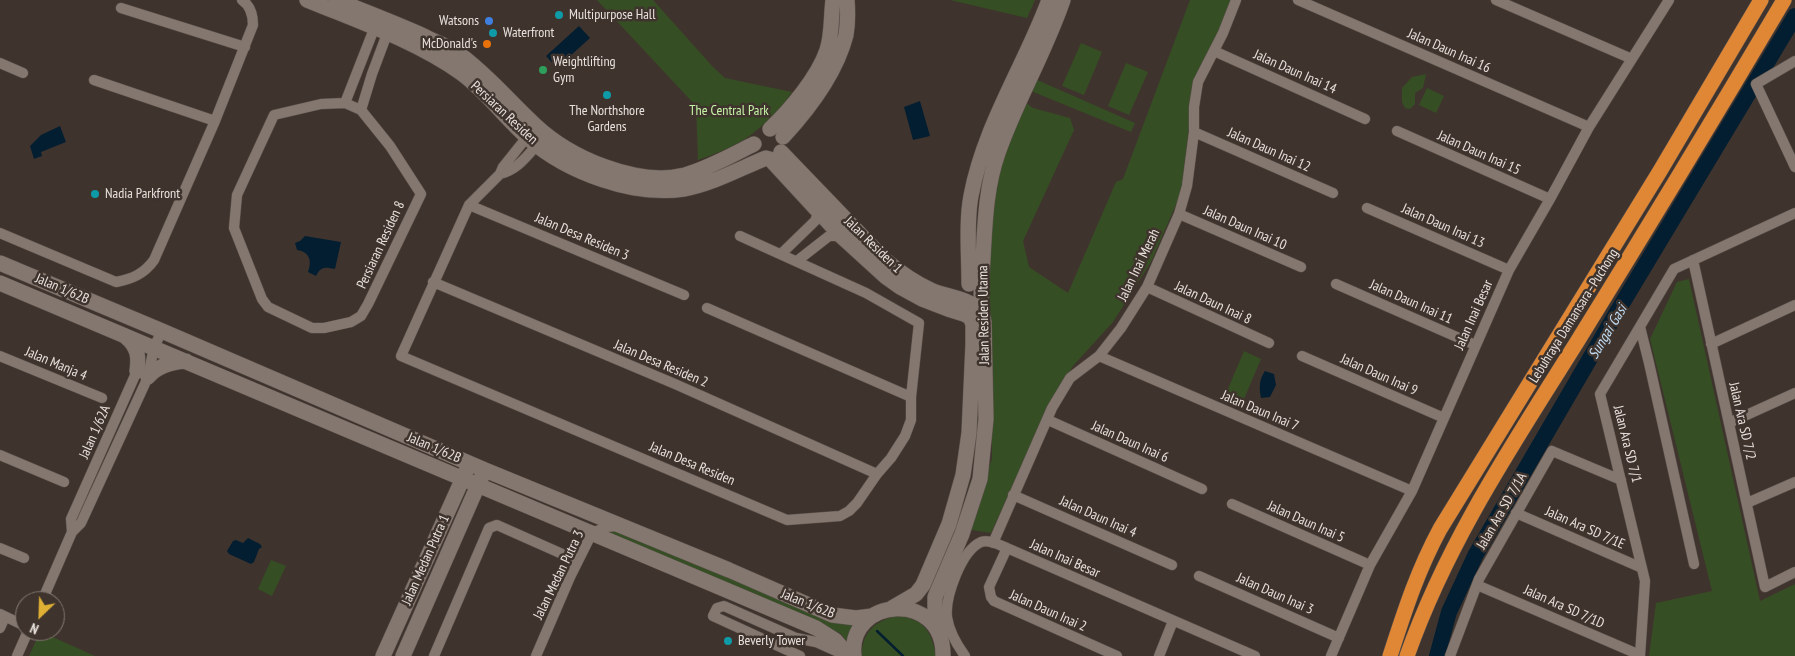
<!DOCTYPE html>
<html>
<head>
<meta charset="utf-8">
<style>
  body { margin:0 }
  #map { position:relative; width:1795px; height:656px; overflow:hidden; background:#3f342d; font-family:"PT Sans Narrow",sans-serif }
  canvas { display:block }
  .north { position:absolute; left:15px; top:591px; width:50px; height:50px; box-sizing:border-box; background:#3f342d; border:1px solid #837973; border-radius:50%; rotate:204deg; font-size:14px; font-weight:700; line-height:20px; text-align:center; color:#e9e1dd }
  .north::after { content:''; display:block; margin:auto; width:18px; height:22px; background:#dfb034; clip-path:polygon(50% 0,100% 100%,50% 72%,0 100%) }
</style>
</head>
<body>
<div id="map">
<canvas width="1795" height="656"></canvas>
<div class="north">N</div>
</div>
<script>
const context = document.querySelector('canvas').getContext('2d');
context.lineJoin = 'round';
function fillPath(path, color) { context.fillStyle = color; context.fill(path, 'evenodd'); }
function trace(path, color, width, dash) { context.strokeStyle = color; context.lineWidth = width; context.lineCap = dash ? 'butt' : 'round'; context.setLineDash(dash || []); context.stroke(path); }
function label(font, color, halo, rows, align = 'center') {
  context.font = font + ' "PT Sans Narrow",sans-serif'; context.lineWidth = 5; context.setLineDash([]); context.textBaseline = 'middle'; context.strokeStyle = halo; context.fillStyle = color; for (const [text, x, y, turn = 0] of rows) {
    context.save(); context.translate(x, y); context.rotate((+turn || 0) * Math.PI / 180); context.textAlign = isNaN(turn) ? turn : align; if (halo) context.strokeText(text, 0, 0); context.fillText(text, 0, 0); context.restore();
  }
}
fillPath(new Path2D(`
  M597 0H653L713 67 725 78 792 92C781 109 756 134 738 143 725 150 712 155 698 160L696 106Z
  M950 0H1035L1027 18Z
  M1190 0H1233L1215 43 1195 76 1181 193 1151 262 1113 322 1073 366 1050 403 991 533 966 529 992 459V417L985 284 992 208 1000 160 1035 79 1135 123 1131 132 1031 91 1025 102 1033 108 1070 118 1074 130 1023 241 1029 267 1068 293 1116 182 1123 179Z
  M1081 43 1102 52 1084 95 1062 86Z
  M1126 63 1148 72 1129 115 1108 106Z
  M1426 74 1423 88 1415 93V104L1410 109 1405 108 1402 102V88L1412 77Z
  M1427 88 1444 96 1436 113 1419 105Z
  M1689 279 1760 601 1795 584V656H1649L1656 603 1712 591 1650 339 1677 282Z
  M1244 351 1261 359 1244 399 1227 391Z
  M620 531 836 622 847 625H858L849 644 840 633 606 533Z
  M271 560 286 566 272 596 258 589Z
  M897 616C924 619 931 630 936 656H862C861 633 876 620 897 616Z
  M40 632 46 634 95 656H29Z`), '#364e24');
fillPath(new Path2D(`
  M579 26 590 38 557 68 546 56Z
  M920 101 930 136 913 140 904 107Z
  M60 126 66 142 41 152 42 156 34 159 30 146 41 135Z
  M305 236 341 242 335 269C325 267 321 266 316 276L308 272C312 261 310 252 297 250L295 243 300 241Z
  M1265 371 1274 374 1276 385 1270 397 1261 398C1259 387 1259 380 1265 371Z
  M248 538 260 544 262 547 259 549 254 562 251 564 229 554 227 551 233 541 236 540 243 543Z`), '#031e31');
trace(new Path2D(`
  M877 631 903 656`), '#031e31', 2.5);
trace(new Path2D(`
  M1437 656 1449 612 1476 554 1617 312 1795 16`), '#031e31', 16);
const street = new Path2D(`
  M1298 0 1589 127
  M1496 0 1632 59
  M121 8 245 47
  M1214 51 1365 119
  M1795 61 1756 84 1795 167
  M0 63 23 73
  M94 80 215 121
  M345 103 361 110 390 146 421 194 368 304 361 316 351 322 324 328H312L268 307 262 299 234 228 237 195 274 115 321 104Z
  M345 103 374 29
  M361 110 372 74 387 34
  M1397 131 1550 199
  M1194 132 1333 193
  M527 137 503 167 500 174 469 205 401 356 787 520 840 516 849 511 857 503 877 474 891 458 905 436 911 420V397L919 323 866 293 740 236
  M500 174C517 170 526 157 537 145
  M469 205 684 295
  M1367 208 1509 270
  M1179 214 1301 267
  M0 233 116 282C132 279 144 274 154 260L215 121 253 25C253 15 251 6 242 0
  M781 254 815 221 817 216 816 207
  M1693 260 1765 587 1795 572
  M797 261 829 236H841
  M433 282 675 384 877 474
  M1336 284 1475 345
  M1147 287 1269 343
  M707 308 911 397
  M1640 327 1649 363 1694 564
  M1711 344 1795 305
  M0 356 102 398
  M1099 356 1412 491
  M1302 356 1444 418
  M1048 420 1202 489
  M1729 423 1795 393
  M0 455 64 482
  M1013 495 1172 565
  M1747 503 1795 482
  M1232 504 1370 565
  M1516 513 1642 568
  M72 532 71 519 137 371 140 366
  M993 543 1052 408 1070 378 1099 356 1121 328 1147 287 1179 214 1187 186 1194 132V107L1198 82 1223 33 1236 0
  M0 548 24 558
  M1007 548 989 587 991 597 994 601 1117 656
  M1199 576 1339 638
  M1477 585 1640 655
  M42 601 72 532 81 523 148 377 154 347 162 331
  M0 614 25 626
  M0 628 5 617
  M17 656 28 631
  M434 656 489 528 497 525 578 561
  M536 656 570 577 592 533 606 527 617 526
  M800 656 713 616 717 608 724 606 796 638 816 642 845 655
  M965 656C957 645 949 631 947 617 945 597 961 551 981 542 989 539 999 545 1007 548L1255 656
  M1159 656 1173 621
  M1331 656 1370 565 1412 491 1509 270 1550 199 1589 127 1669 0
  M1450 656 1479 579 1552 451 1621 480
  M1640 656 1645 581 1600 394 1674 269 1795 213`);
const secondary = new Path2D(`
  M307 0C358 21 416 41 461 73 487 92 505 118 529 139 567 172 633 197 684 189 712 184 739 169 766 158
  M336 0C366 12 395 23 424 36 435 42 448 46 458 53 488 75 508 100 535 125 570 158 637 187 685 175 709 168 732 155 754 144
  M770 129C790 110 818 77 827 50 832 36 831 15 833 0
  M783 137C809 109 836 74 846 35 848 23 848 12 847 0
  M781 152 884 259C898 271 913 282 931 290 946 297 970 298 981 312
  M770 159 841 236 886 277 900 287 922 299 948 309 964 314 970 317
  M0 263 162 331 485 470 729 570 832 615 856 618 872 616
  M0 283 816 628 835 640 849 656
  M969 284C969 257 966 221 971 196 984 126 1025 65 1049 0
  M126 337C138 347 139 357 137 371
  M148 377C157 366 172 362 186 361
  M892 608 916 594 923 585 949 524 963 475 969 433 973 344V324L970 317
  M940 635 935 610V597L962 534 980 479 986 419 984 322C979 302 982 279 983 258 985 223 986 187 998 153 1016 101 1045 53 1063 0
  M383 656 467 469
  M403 656 482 476
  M854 656C847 597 944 589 943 656`);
const highway = new Path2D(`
  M1390 656C1405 610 1417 572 1440 529L1660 171 1761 0
  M1407 656C1447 542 1513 444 1577 342 1647 229 1716 115 1784 0`);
trace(street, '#5c524d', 11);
trace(secondary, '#5c524d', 16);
trace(highway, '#5c524d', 16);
trace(street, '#84776f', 10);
trace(secondary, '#84776f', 15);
trace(highway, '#e08736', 15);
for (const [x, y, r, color] of [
  [559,15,5,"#0f9aa8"],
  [489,21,5,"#3f7fe0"],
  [493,33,5,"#0f9aa8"],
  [487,44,5,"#e8710a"],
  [543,70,5,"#2e9e5b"],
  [607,95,5,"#0f9aa8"],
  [95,194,5,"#0f9aa8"],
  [728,641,5,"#0f9aa8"]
]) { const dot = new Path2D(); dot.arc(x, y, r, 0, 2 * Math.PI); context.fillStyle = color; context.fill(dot); trace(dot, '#3f342d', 2); }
label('14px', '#e9e1dd', '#3f342d', [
  ["Multipurpose Hall",569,15],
  ["Watsons",479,21,"right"],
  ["Waterfront",503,33],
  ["McDonald's",477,44,"right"],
  ["Weightlifting",553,62],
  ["Gym",553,78],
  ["The Northshore",607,111,"center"],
  ["Gardens",607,127,"center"],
  ["Nadia Parkfront",105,194],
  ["Beverly Tower",738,641]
], 'left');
label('14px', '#e9e1dd', '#3f342d', [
  ["Jalan Daun Inai 16",1449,51,24],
  ["Jalan Daun Inai 14",1295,72,24],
  ["Persiaran Residen",504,113,43],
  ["Jalan Daun Inai 12",1269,150,24],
  ["Jalan Daun Inai 15",1479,153,24],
  ["Jalan Daun Inai 13",1443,226,24],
  ["Jalan Daun Inai 10",1245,228,24],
  ["Jalan Desa Residen 3",582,237,23],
  ["Persiaran Residen 8",381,245,-65],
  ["Jalan Residen 1",873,245,44],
  ["Jalan Inai Merah",1139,265,-64],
  ["Jalan 1/62B",62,289,23],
  ["Jalan Daun Inai 11",1411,302,24],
  ["Jalan Daun Inai 8",1213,303,25],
  ["Jalan Residen Utama",984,315,-91],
  ["Jalan Inai Besar",1474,315,-66],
  ["Lebuhraya Damansara–Puchong",1574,316,-58],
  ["Jalan Manja 4",56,364,23],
  ["Jalan Desa Residen 2",661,364,23],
  ["Jalan Daun Inai 9",1379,375,24],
  ["Jalan Daun Inai 7",1260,411,23],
  ["Jalan Ara SD 7/2",1742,421,77],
  ["Jalan 1/62A",95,432,-66],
  ["Jalan Daun Inai 6",1130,442,24],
  ["Jalan Ara SD 7/1",1627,444,76],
  ["Jalan 1/62B",434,448,23],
  ["Jalan Desa Residen",692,464,23],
  ["Jalan Ara SD 7/1A",1502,511,-60],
  ["Jalan Daun Inai 4",1098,517,24],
  ["Jalan Daun Inai 5",1306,522,24],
  ["Jalan Ara SD 7/1E",1585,528,24],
  ["Jalan Inai Besar",1065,559,24],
  ["Jalan Medan Putra 1",426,560,-66],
  ["Jalan Medan Putra 3",559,575,-64],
  ["Jalan Daun Inai 3",1275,594,24],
  ["Jalan 1/62B",808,604,22],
  ["Jalan Ara SD 7/1D",1564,607,24],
  ["Jalan Daun Inai 2",1048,611,24]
]);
label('14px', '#c6f5a7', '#3f342d', [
  ["The Central Park",729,111]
]);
label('italic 15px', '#c0ddf5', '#3f342d', [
  ["Sungai Gasi",1608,332,-59]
]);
</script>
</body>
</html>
